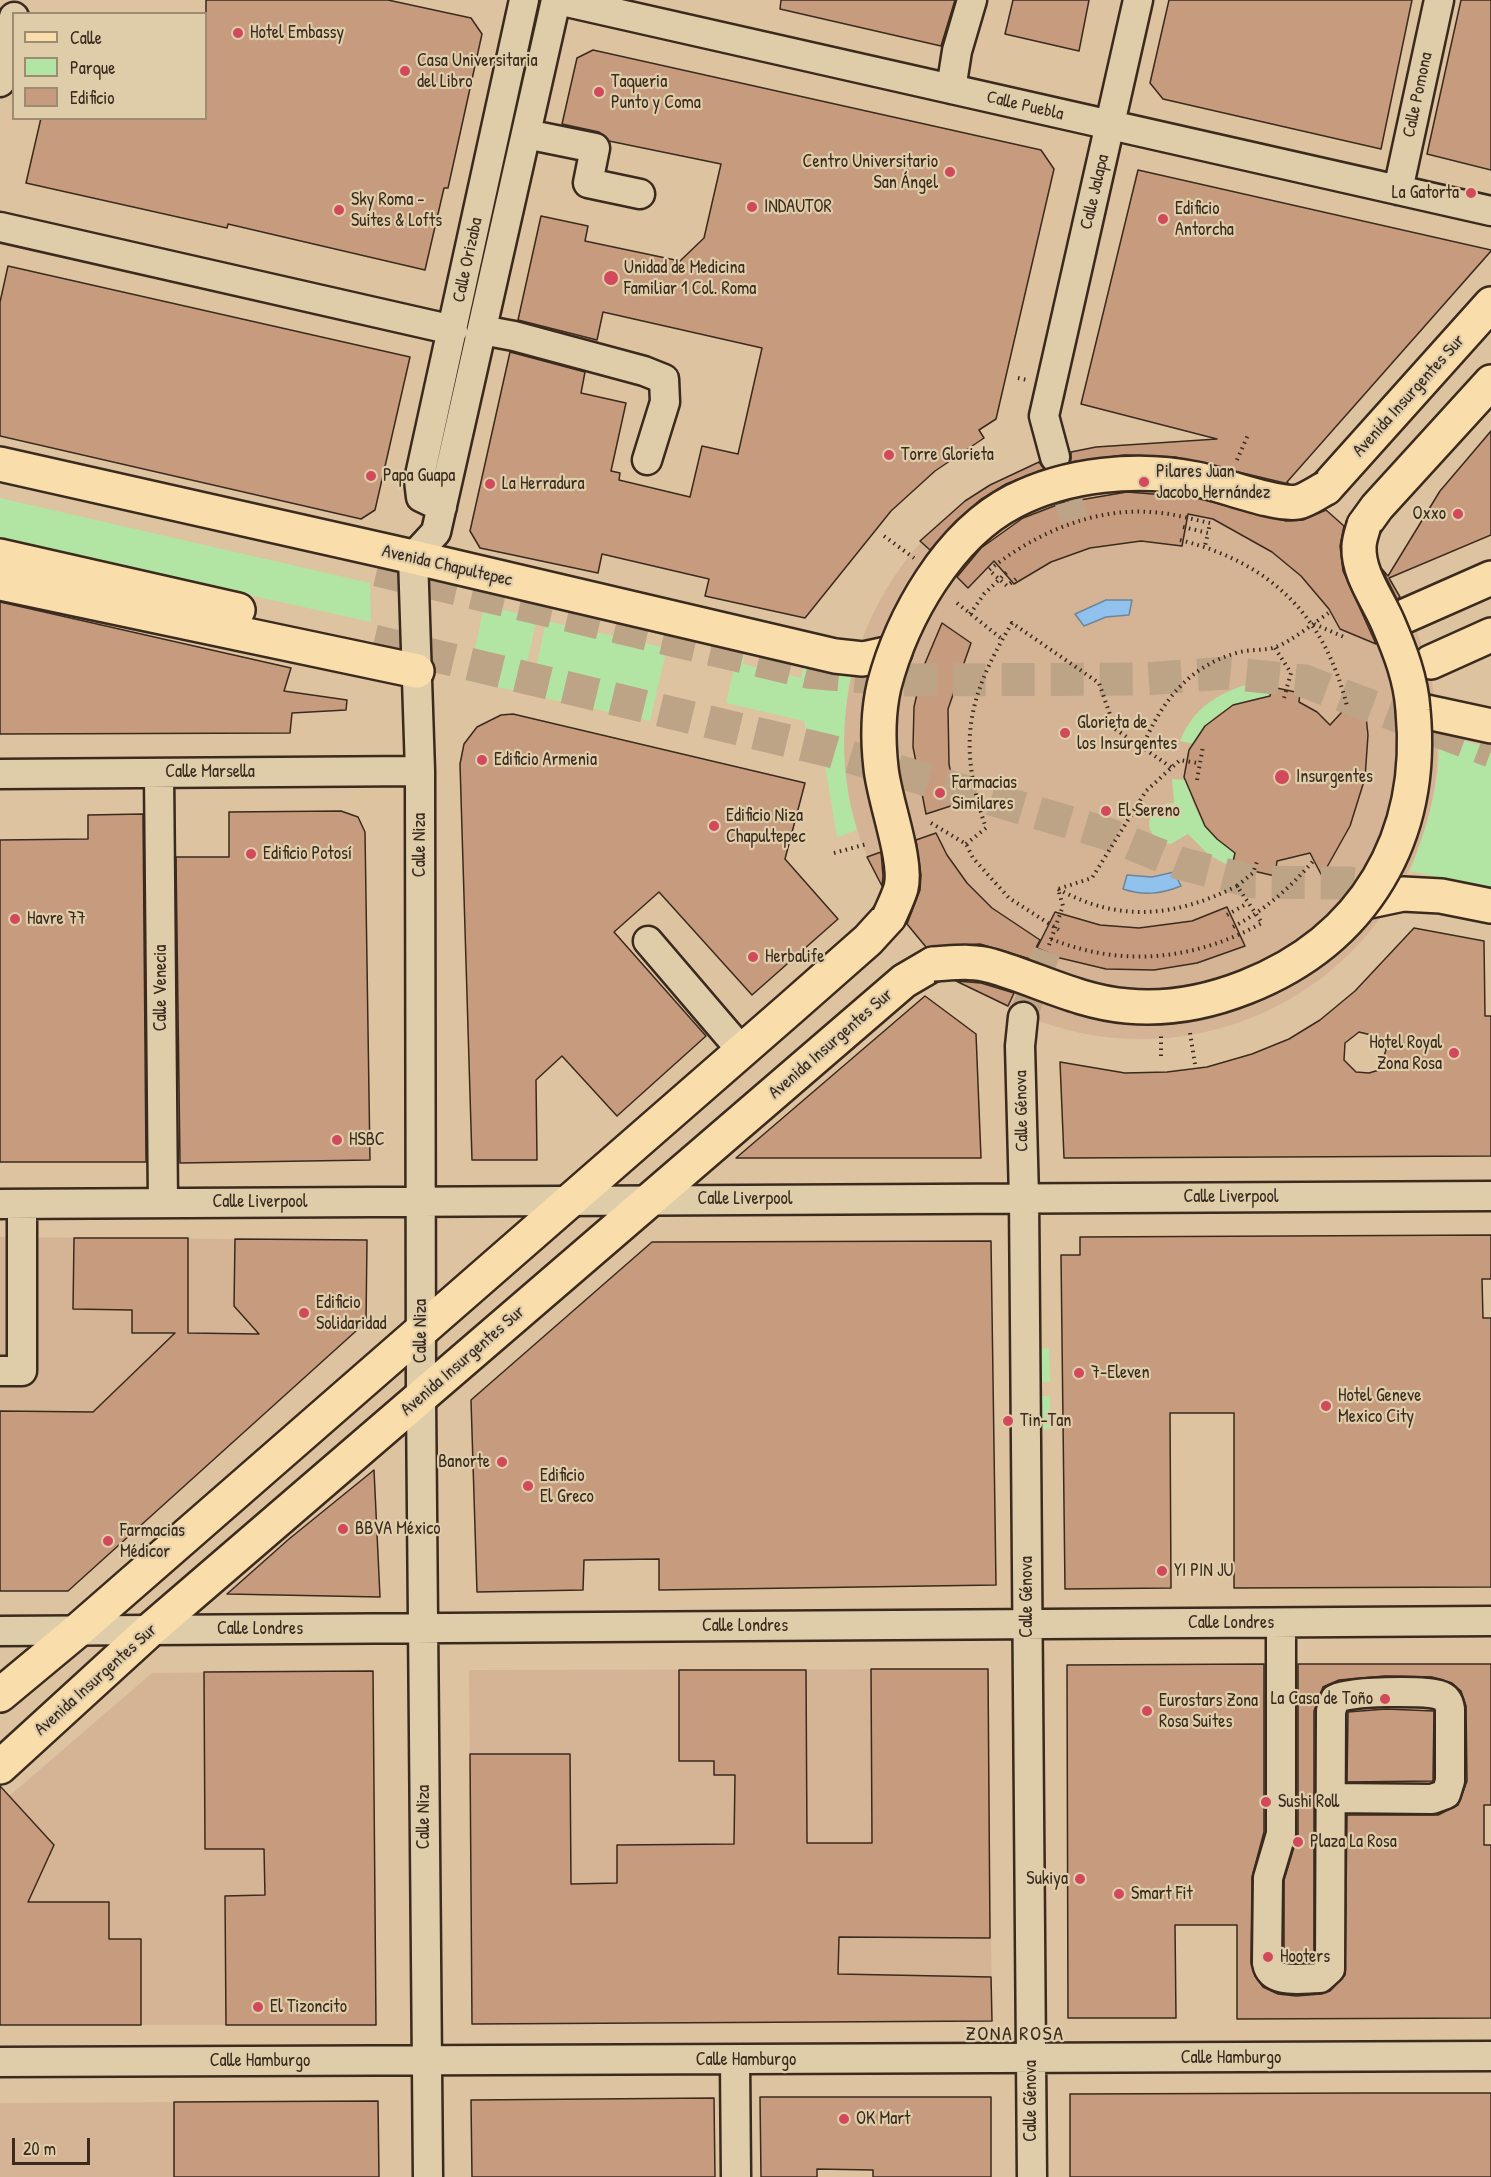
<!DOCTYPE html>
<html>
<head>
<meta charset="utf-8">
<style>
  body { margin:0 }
  #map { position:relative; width:1491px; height:2177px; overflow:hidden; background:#dec3a1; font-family:"Patrick Hand",sans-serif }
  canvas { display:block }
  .legend { position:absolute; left:12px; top:12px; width:195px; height:108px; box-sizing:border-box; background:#dfcdaa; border:2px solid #9d8c72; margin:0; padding:8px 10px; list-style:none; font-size:18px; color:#3b2a1e }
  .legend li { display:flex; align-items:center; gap:12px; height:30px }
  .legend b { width:30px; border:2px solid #9d8c72 }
  .scale { position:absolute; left:12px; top:2138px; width:78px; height:27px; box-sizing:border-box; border:3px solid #3b2a1e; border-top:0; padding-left:8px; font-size:18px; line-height:21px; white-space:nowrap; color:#3b2a1e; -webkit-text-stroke:4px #dfcdaa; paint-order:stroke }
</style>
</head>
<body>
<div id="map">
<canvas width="1491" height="2177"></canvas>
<ul class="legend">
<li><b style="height:8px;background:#f9deab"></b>Calle</li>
<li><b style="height:16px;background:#b2e4a4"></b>Parque</li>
<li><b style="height:16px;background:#c79c7e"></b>Edificio</li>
</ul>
<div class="scale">20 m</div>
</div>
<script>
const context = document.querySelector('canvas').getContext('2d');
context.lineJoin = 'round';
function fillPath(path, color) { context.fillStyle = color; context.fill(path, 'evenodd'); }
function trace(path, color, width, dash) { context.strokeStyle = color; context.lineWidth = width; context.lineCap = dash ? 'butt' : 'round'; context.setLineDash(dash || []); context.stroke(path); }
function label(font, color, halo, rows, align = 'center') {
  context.font = font + ' "Patrick Hand",sans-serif'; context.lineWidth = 4.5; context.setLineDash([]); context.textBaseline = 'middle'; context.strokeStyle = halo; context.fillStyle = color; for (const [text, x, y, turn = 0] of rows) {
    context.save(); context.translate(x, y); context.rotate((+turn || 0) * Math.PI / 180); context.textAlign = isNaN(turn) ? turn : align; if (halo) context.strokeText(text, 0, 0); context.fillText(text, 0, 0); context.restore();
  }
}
fillPath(new Path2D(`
  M844 742a297 297 0 1 1 594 0a297 297 0 1 1-594 0Z
  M0 1237 367 1240 366 1322 67 1591H0Z
  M988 1669 992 2021 472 2024 469 1670Z
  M373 1671 376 2025H0V1804L152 1673Z
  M378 2101 379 2177H0V2103Z`), '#d4b494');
fillPath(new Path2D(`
  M0 498 370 583 371 622 0 540Z
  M484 606 537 617 521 692 468 681Z
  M546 621 667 648 650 721 530 695Z
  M738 650 745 651 743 664 801 678 804 666 853 665C841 721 840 775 857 830L837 837 822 746 808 742 804 721 726 703Z
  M1269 680V696C1236 701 1209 713 1194 744L1180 741C1195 702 1230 686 1269 680Z
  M1439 735 1491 748V888L1410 871C1427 827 1441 783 1439 735Z
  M1172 779 1188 780C1192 814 1211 839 1241 855L1233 868 1209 855 1188 834 1171 844C1140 840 1143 804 1174 803Z
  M1049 1348 1050 1382H1038L1037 1349Z
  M1038 1396H1050L1051 1429H1039Z`), '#b2e4a4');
const water = new Path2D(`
  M1106 600H1132L1129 615 1106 617 1084 626 1075 614Z
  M1174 872 1181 886C1161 894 1144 896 1123 889L1127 875 1152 877Z`);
fillPath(water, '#91c1ed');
trace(water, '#6f859a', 1.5);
const building = new Path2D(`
  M206 0H388L471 18 482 34 448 188H444L425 270 228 224 227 228 26 183 41 118H206Z
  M781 0H955L941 46 780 9Z
  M1013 0H1089L1079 51 1005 34Z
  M1169 0H1412L1381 149 1163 99 1150 83Z
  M1461 0H1491V170L1427 154Z
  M593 50 1041 150 1054 169 996 419 979 430 984 438 935 471 891 511 805 618 705 596 709 579 602 554 598 573 480 548 470 531 510 352 585 372 581 393 626 403 611 471 620 473 619 480 690 497 702 446 738 454 762 348 603 312 597 340 518 320 541 216 588 226 585 241 680 261 704 238 721 164 609 141 599 132 562 124 577 58Z
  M1138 170 1491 250V251L1287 482 1289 484 1175 457 1125 455 1071 462V452L1096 447 1217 439 1081 404Z
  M8 266 410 357 375 510 361 519 0 436V302Z
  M1491 431V535L1389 578 1400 597 1397 599 1382 569 1388 576 1440 491Z
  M1039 462 1044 469 1006 484 980 500 955 522 930 550 920 541 965 501 990 485Z
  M1127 492 1192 497 1286 521 1303 520 1326 510 1344 526 1340 546 1343 571 1376 644 1340 629 1329 609 1301 576 1272 552 1213 519 1188 514 1182 546 1141 541 1090 548 1051 562 1014 584 994 561 968 588 957 577 981 548 1023 518 1062 503Z
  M0 602 291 668 284 691 347 700 346 710 292 713 290 733 0 734Z
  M942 623 971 643 948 709 949 764 957 804 926 814 913 747 914 707 923 668Z
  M1272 687 1300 693 1299 702 1317 712 1330 725 1363 689 1368 735 1365 778 1350 826 1322 876 1310 853 1277 861 1275 876 1232 866 1235 853 1217 839 1205 826 1184 777 1189 750 1205 726 1233 705 1270 696Z
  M513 714 805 783 785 859 838 919 752 995 659 892 614 932 706 1036 617 1116 562 1056 536 1080 537 1160H472L460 764 464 744 477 727 501 715Z
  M341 811 358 817 365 832 370 1160 180 1163 176 857H229V812Z
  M143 814 146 1162H0V840L88 839V815Z
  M936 833 947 855 967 883 992 908 1040 940 1030 959 980 944 926 947 907 924 920 890 921 875 916 840Z
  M881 852 883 876 882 886 867 857Z
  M1227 907 1245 946 1197 963 1154 970 1106 969 1060 958 1037 948 1055 912 1100 925 1139 928 1192 921Z
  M1414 928 1484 941 1485 1016H1491V1156L1064 1158 1060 1062 1125 1073 1167 1072 1207 1067 1252 1054 1289 1039 1320 1020 1355 991ZM1359 1032 1379 1037 1386 1050 1379 1070 1369 1073 1356 1072 1344 1060 1345 1043Z
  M956 981 981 983 1014 993 1008 1006Z
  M925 996 976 1034 981 1158H736Z
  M1491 1235V1279H1482L1483 1318H1491V1587L1234 1588V1413H1170L1171 1588 1065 1589 1061 1255H1080V1237Z
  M74 1238H188V1333L259 1334 234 1306 235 1239 367 1240 366 1322 68 1591H0V1411L93 1412 175 1333H132V1310L73 1309Z
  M991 1241 996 1585 659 1590V1559L584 1560 583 1590 477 1592 471 1400 652 1242Z
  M374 1470 380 1597 227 1594 289 1539Z
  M1264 1664V1832L1252 1877 1251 1963 1255 1976 1263 1987 1278 1994 1296 1996 1321 1994 1330 1991 1345 1975 1347 1815H1438L1458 1805 1467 1781 1466 1706 1461 1691 1452 1683 1432 1677 1385 1676 1339 1680 1323 1687 1314 1711V1962L1284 1961V1880L1298 1834V1664H1491V1805H1484V1845H1491V2018L1237 2019V1925H1175L1176 2018H1068L1067 1665Z
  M871 1669H988L990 1938 839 1937 838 1974 991 1977 992 2021 472 2024 470 1754H570L571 1884 617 1883V1845L734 1844 735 1775H714V1761H679V1670H806L807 1843H872Z
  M373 1671 376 2025H226L225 1896 265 1895 264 1849H205L204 1672Z
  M1386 1709 1434 1711 1433 1781 1347 1782 1348 1712Z
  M0 1786 54 1845 28 1902H109V1939H141V2025H0Z
  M1365 2093H1491V2177H1070V2094Z
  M760 2097H991V2177H873V2170L817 2169V2177H761Z
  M714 2098 715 2177H472L471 2100Z
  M378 2101 379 2177H174V2102Z`);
fillPath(building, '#c79c7e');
trace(building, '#3b2a1e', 1.5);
trace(new Path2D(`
  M1057 461 1074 520
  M1023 1017 1049 945`), '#bda487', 28, [28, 14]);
trace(new Path2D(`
  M377 570 807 672 900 680 1146 679 1226 673 1304 681 1491 751
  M374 641 830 751 1105 833 1179 863 1254 882 1347 883 1400 889`), '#bda487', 33, [33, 16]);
const minor = new Path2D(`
  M558 0 1491 211
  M0 82 14 17
  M951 89 957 51 972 0
  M526 134 595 148 588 183 640 194
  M1398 190 1439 0
  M0 227 453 330
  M482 330 514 336 644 371 664 379 665 402 647 460
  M1055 457 1044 416 1138 0
  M442 507 421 497 419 480 524 0
  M159 773 163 1203
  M0 774 420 771
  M648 941 742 1051
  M1023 1017 1020 1046 1024 1198 1032 2177
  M0 1204 1491 1196
  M0 1371H22V1204
  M1281 1623V1834L1268 1878 1267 1963C1271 1985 1303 1978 1320 1978L1330 1969 1331 1711 1335 1699C1345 1691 1425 1690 1439 1695 1446 1697 1449 1702 1450 1709V1781L1446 1794 1432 1799 1331 1798
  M0 1631 1491 1621
  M735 2060 736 2177
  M0 2062 1491 2056
  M428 2177 421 1398 420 771 413 557 436 532 556 0`);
const major = new Path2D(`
  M0 464 413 557 835 656 863 659 895 652
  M1326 488 1491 304
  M1364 525 1377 507 1491 382
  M0 556 238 610
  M0 583 417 671
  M1389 623 1491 578
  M1431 662 1491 635
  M1413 709 1491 726
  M1365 902 1403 894 1441 896 1491 906
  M0 1695 77 1631 792 1007 868 940 889 917
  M0 1767 150 1630 904 981 933 964`);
trace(minor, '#3b2a1e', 33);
trace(major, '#3b2a1e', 38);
trace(new Path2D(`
  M1018 378 1027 380
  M1237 460 1248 435
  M1183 527 1208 533 1205 546
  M884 536 914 558
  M1180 540C1271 563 1324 615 1347 706
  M1016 579 1007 586 989 570C1034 534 1092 508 1151 512 1171 513 1191 519 1210 523L1208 533
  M957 603 1002 639
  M970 614 984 594 1009 570
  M1314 624 1344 637
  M1275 648 1291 673 1284 698
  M1142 748C1161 702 1189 665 1240 652 1251 649 1265 651 1276 647 1292 641 1315 622 1330 612
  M1197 780 1203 746
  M931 823 966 844 973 858 1009 898 1059 930
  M966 844 986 828C957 744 967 698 1012 623L1099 683 1115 729 1171 767
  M834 853 867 844
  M1058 889C1120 923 1175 917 1237 886
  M1227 915 1248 903
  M1233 927C1265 910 1290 888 1314 860
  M1051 939C1123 968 1195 960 1262 923L1237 886 1253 873 1258 859
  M1049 945 1063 906 1058 889 1092 878 1146 791 1180 760 1198 763
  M1190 1033 1195 1064
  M1161 1056V1034`), '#3b2a1e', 4, [1.5, 4.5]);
trace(minor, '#dfcdaa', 28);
trace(major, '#f9deab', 33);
const majorBridge = new Path2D(`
  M889 917C893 908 898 898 901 888 908 861 884 800 881 768 878 742 878 712 884 686 902 617 948 535 1014 501 1067 474 1137 467 1196 479 1222 484 1275 506 1298 502 1307 500 1318 492 1326 488
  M933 964C953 963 973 960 992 966 1037 979 1079 1002 1127 1006 1168 1010 1208 1002 1246 987 1365 940 1425 837 1413 710 1411 679 1400 651 1388 623 1378 599 1358 574 1359 547 1359 540 1362 532 1364 525`);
trace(majorBridge, '#3b2a1e', 38, []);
trace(majorBridge, '#f9deab', 33);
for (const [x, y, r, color] of [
  [238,33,6,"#d1495b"],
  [405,71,6,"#d1495b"],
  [599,92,6,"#d1495b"],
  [950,172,6,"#d1495b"],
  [1471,193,6,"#d1495b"],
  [752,207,6,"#d1495b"],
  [339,210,6,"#d1495b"],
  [1163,219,6,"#d1495b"],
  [611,278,8,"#d1495b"],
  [889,455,6,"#d1495b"],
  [371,476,6,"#d1495b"],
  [1144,482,6,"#d1495b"],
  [490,484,6,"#d1495b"],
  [1458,514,6,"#d1495b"],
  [1065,733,6,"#d1495b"],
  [482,760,6,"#d1495b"],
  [1282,777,8,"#d1495b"],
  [940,793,6,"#d1495b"],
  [1106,811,6,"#d1495b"],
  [714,826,6,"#d1495b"],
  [251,854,6,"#d1495b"],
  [15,919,6,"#d1495b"],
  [753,957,6,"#d1495b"],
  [1454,1053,6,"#d1495b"],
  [337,1140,6,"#d1495b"],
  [304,1313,6,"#d1495b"],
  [1079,1373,6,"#d1495b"],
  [1326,1406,6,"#d1495b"],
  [1008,1421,6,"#d1495b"],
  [502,1462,6,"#d1495b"],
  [528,1486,6,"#d1495b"],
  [343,1529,6,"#d1495b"],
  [108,1541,6,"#d1495b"],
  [1162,1571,6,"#d1495b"],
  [1385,1699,6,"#d1495b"],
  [1147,1711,6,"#d1495b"],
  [1266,1802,6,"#d1495b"],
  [1298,1842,6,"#d1495b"],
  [1080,1879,6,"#d1495b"],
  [1119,1894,6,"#d1495b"],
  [1268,1957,6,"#d1495b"],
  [258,2007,6,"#d1495b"],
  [844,2119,6,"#d1495b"]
]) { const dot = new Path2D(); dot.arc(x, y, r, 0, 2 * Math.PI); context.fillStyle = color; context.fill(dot); trace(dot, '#dfcdaa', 2); }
label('18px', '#3b2a1e', '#dfcdaa', [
  ["Hotel Embassy",250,33],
  ["Casa Universitaria",417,61],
  ["del Libro",417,82],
  ["Taqueria",611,82],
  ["Punto y Coma",611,103],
  ["Centro Universitario",938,162,"right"],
  ["San Ángel",938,183,"right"],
  ["La Gatorta",1459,193,"right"],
  ["Sky Roma -",351,200],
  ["Suites & Lofts",351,221],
  ["INDAUTOR",764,207],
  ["Edificio",1175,209],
  ["Antorcha",1175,230],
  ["Unidad de Medicina",624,268],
  ["Familiar 1 Col. Roma",624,289],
  ["Torre Glorieta",901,455],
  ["Pilares Juan",1156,472],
  ["Jacobo Hernández",1156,493],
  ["Papa Guapa",383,476],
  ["La Herradura",502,484],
  ["Oxxo",1446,514,"right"],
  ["Glorieta de",1077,723],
  ["los Insurgentes",1077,744],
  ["Edificio Armenia",494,760],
  ["Insurgentes",1296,777],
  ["Farmacias",952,783],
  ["Similares",952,804],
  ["El Sereno",1118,811],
  ["Edificio Niza",726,816],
  ["Chapultepec",726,837],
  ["Edificio Potosí",263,854],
  ["Havre 77",27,919],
  ["Herbalife",765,957],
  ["Hotel Royal",1442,1043,"right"],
  ["Zona Rosa",1442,1064,"right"],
  ["HSBC",349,1140],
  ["Edificio",316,1303],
  ["Solidaridad",316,1324],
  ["7-Eleven",1091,1373],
  ["Hotel Geneve",1338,1396],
  ["Mexico City",1338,1417],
  ["Tin-Tan",1020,1421],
  ["Banorte",490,1462,"right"],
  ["Edificio",540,1476],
  ["El Greco",540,1497],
  ["BBVA México",355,1529],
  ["Farmacias",120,1531],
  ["Médicor",120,1552],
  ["YI PIN JU",1174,1571],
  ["La Casa de Toño",1373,1699,"right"],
  ["Eurostars Zona",1159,1701],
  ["Rosa Suites",1159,1722],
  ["Sushi Roll",1278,1802],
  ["Plaza La Rosa",1310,1842],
  ["Sukiya",1068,1879,"right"],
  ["Smart Fit",1131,1894],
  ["Hooters",1280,1957],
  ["El Tizoncito",270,2007],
  ["OK Mart",856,2119]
], 'left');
label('18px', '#3b2a1e', '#dfcdaa', [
  ["Calle Pomona",1418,95,-78],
  ["Calle Puebla",1025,106,13],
  ["Calle Jalapa",1095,192,-77],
  ["Calle Orizaba",468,260,-78],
  ["Avenida Insurgentes Sur",1409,396,-48],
  ["Avenida Chapultepec",447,566,13],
  ["Calle Marsella",210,772],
  ["Calle Niza",420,845,-90],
  ["Calle Venecia",161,988,-90],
  ["Avenida Insurgentes Sur",831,1044,-41],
  ["Calle Génova",1022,1111,-91],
  ["Calle Liverpool",1231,1197],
  ["Calle Liverpool",745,1199],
  ["Calle Liverpool",260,1202],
  ["Calle Niza",421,1331,-90],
  ["Avenida Insurgentes Sur",463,1361,-41],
  ["Calle Génova",1027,1597,-90],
  ["Calle Londres",1231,1623],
  ["Calle Londres",745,1626],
  ["Calle Londres",260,1629],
  ["Avenida Insurgentes Sur",96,1680,-42],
  ["Calle Niza",424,1817,-90],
  ["Calle Hamburgo",1231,2058],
  ["Calle Hamburgo",746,2060],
  ["Calle Hamburgo",260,2061],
  ["Calle Génova",1031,2101,-90]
]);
context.letterSpacing = '1.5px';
label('20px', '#3b2a1e', '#dfcdaa', [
  ["ZONA ROSA",1015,2035]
]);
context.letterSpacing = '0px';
</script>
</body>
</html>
